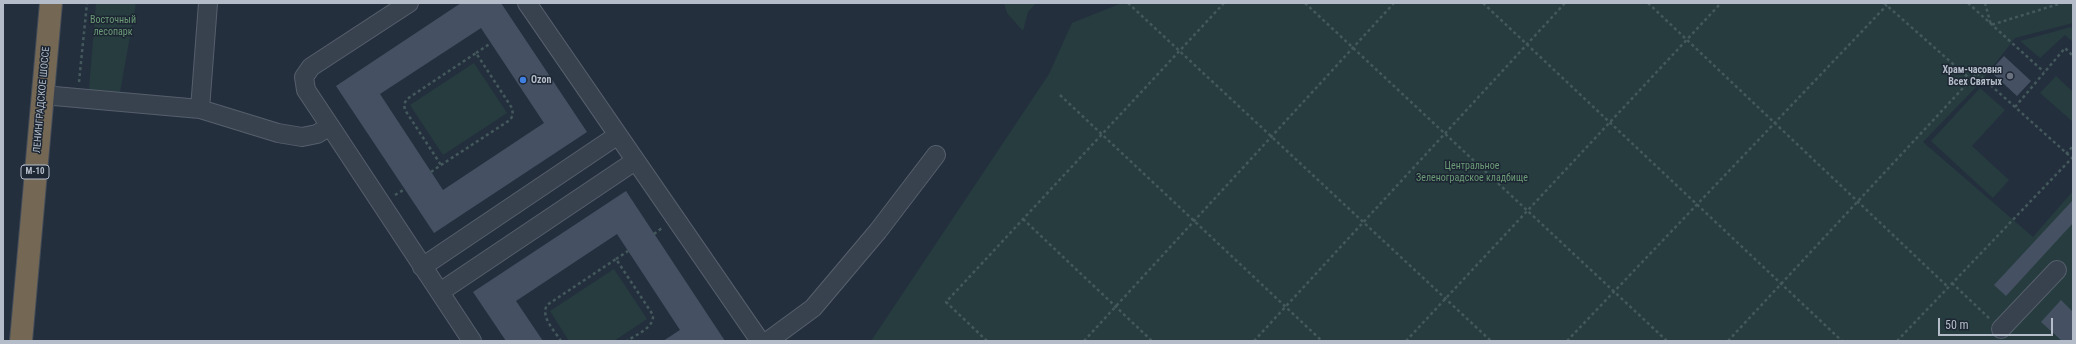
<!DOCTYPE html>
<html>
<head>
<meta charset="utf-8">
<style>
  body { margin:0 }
  #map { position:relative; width:2076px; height:344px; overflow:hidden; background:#242f3e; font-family:"Roboto Condensed",sans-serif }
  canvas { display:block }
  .frame { position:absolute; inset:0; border:4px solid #b4bcc9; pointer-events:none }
  .scale { position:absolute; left:1938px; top:318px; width:115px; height:18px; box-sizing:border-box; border:2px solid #b4bcc9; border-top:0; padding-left:5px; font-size:12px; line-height:14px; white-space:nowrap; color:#b4bcc9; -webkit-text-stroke:3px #1d2633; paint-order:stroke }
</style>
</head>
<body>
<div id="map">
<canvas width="2076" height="344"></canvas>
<div class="frame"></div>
<div class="scale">50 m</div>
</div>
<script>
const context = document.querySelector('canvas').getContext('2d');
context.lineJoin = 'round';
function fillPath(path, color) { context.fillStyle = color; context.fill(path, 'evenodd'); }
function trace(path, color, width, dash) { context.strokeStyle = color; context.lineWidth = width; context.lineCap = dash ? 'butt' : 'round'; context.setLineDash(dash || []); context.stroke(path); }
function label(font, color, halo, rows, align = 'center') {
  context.font = font + ' "Roboto Condensed",sans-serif'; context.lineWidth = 3; context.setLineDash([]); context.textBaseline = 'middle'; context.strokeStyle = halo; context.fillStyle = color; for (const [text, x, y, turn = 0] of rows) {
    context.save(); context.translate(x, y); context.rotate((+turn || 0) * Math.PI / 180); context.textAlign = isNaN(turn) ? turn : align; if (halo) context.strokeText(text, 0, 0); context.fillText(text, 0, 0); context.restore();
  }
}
fillPath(new Path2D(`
  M96 3H136L120 92 89 90Z
  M1004 3H1036L1028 12 1023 31 1007 13Z
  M1122 3H2073V23L2015 38 1980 83 1923 142 2033 237 2073 191V341H871L1049 74 1072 23Z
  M2071 27 2073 29V42L2065 35 2040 58 2020 41Z
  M474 63 507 113 443 155 410 105Z
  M2056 76 2073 92V122L2040 93Z
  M1980 88 2005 110 1972 146 2009 180 1993 198 1931 141Z
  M614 269 647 319 614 341H569L550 311Z`), '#263c3f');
fillPath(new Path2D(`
  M461 3H501L587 132 434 233 336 86ZM481 28 544 123 443 190 380 94Z
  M2004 56 2031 81 2017 96 1990 71Z
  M626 191 725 341H663L680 330 617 234 516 301 543 341H506L473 292Z
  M2073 200V223L2006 296 1994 285Z
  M2061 300 2073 312V341H2062L2041 322Z`), '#455162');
const minor = new Path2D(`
  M527 3 760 341
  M43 95 200 109 278 133 302 137 317 134 330 126 472 341
  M200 109 208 3
  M330 126 306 90 304 77 311 67 409 3
  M422 267 618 135
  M440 292 635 161
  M2001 329 2057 270
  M768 341 813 308 878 231 936 155`);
const highway = new Path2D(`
  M21 341 51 3`);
trace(minor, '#565f6c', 20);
trace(highway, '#434c59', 24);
trace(new Path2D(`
  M1128 3 1491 341
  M1305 3 1667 341
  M1483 3 1842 341
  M1648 3 1948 287
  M1884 3 1970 79
  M1968 3 2044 72
  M1985 3 1991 25 2062 3
  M476 53 491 43
  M79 82 87 3
  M1060 95 1322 341
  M2015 107 2065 48 2073 56
  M2066 154 2073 146
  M431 172 441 165 510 120 513 115 512 108 476 53 407 99 404 104 405 110 441 165
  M395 195 405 189
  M1023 219 1152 341
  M654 234 662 228
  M616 259 628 251
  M1952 283 1990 319
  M561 341C555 331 540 317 547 305L616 259 653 315C654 328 637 334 627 341
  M987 341 946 302 1224 3
  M1084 341 1394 3
  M1254 341 1565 3
  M1406 341 1721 3
  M1567 341 1887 5
  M1728 341 1977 73 2073 159
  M1897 341 2071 159`), '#44595c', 2.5, [3, 3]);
trace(minor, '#38414e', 18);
trace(highway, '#746855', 22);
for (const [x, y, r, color] of [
  [2010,76,4,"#6b7280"],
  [523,80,4,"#3f7fe0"]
]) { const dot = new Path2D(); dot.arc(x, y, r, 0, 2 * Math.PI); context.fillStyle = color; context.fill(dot); trace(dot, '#1d2633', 1.5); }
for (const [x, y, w] of [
  [35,172,28]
]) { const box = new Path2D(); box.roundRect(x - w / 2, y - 7, w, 14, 3); context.fillStyle = '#1d2633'; context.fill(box); trace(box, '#b4bcc9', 1); }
label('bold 9px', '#b4bcc9', null, [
  ["М-10",35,172]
]);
label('10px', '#6b9a76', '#1d2633', [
  ["Восточный",113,20],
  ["лесопарк",113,32],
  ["Центральное",1472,166],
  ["Зеленоградское кладбище",1472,178]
]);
label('bold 10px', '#b4bcc9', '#1d2633', [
  ["Храм-часовня",2002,70],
  ["Всех Святых",2002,82],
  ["Ozon",531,80,"left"]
], 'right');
label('10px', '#b4bcc9', '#1d2633', [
  ["ЛЕНИНГРАДСКОЕ ШОССЕ",42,100,-85]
]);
</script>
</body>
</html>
